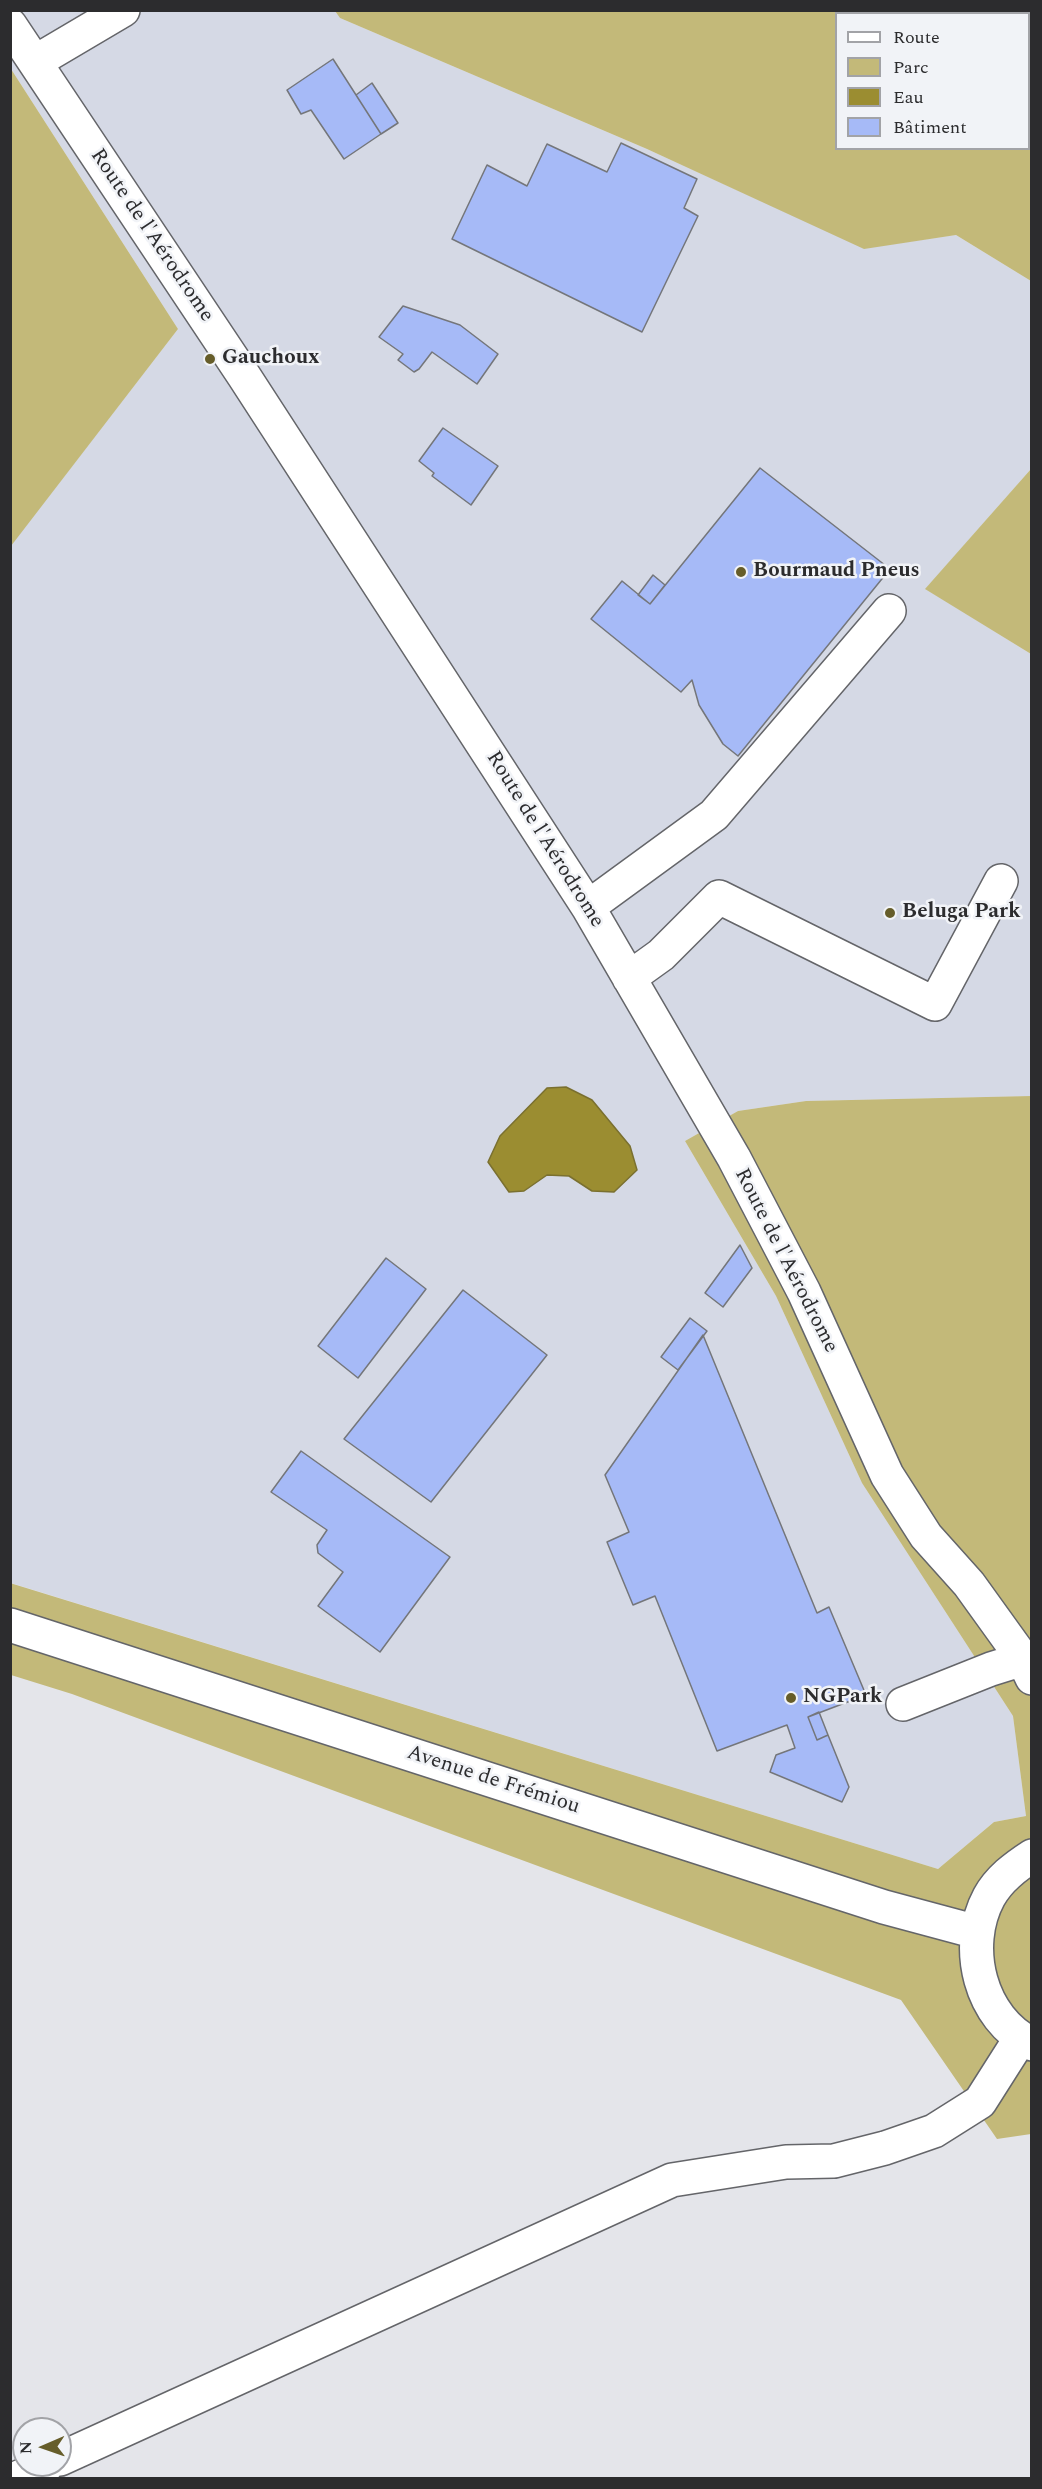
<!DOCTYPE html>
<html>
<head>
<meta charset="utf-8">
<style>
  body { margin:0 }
  #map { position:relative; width:1042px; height:2489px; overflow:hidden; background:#e4e5ea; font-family:Spectral,serif }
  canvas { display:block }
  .frame { position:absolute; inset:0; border:12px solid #2c2c2e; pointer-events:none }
  .legend { position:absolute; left:835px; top:12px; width:195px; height:138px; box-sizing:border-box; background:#f1f3f7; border:2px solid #a2a3a7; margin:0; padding:8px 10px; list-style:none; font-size:18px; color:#2c2c2e }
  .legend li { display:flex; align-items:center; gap:12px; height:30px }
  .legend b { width:30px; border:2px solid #a2a3a7 }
  .north { position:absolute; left:12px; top:2417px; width:60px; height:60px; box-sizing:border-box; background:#f1f3f7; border:2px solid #a2a3a7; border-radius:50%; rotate:268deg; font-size:16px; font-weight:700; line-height:24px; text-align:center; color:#2c2c2e }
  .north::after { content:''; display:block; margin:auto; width:21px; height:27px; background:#665d2a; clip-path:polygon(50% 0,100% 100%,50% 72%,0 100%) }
</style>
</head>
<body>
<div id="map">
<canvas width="1042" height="2489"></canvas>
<div class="frame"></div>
<ul class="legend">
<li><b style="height:8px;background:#fff"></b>Route</li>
<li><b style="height:16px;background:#c3b979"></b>Parc</li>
<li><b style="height:16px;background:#9b8d31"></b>Eau</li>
<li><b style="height:16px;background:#a6baf7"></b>Bâtiment</li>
</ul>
<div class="north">N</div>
</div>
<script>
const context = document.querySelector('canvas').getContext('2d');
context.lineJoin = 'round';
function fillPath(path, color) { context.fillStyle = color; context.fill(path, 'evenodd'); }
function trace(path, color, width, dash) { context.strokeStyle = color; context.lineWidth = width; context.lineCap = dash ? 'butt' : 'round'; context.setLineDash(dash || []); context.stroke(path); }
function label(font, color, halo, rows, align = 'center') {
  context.font = font + ' Spectral,serif'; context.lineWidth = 5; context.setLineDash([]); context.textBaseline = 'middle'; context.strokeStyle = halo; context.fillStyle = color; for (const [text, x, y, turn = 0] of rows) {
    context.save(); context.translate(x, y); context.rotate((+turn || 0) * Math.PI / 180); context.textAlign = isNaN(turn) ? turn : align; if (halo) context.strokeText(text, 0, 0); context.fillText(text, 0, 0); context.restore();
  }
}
fillPath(new Path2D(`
  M11 11H335L340 18 647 149 864 248 956 235 1031 281V469L926 589 1031 654V1096L806 1101 738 1111 685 1141 776 1296 862 1483 1013 1716 1026 1816 994 1822 938 1869 11 1583 10 546 178 329 11 69Z`), '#d5d9e5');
fillPath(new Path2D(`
  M335 11H1031V281L956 235 864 249 647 149 340 18ZM836 14H1028V148H836Z
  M11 69 178 329 11 546H10Z
  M1031 469V654L925 589Z
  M1031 1096V2134L997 2139 901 2000 72 1694 11 1675 10 1583 938 1869 994 1822 1026 1816 1013 1716 862 1483 776 1296 685 1141 738 1111 806 1101Z`), '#c3b979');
const water = new Path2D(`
  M566 1087 592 1100 630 1146 637 1170 614 1192 592 1191 569 1176 547 1175 524 1191 509 1192 488 1162 500 1136 547 1088Z`);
fillPath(water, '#9b8d31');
trace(water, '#7a7030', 1.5);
const building = new Path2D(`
  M333 59 381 134 344 159 311 110 301 114 287 90Z
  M372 83 398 123 381 134 356 95Z
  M621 143 697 179 684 208 698 216 642 332 452 239 487 165 527 186 547 144 607 172Z
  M403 306 460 325 498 354 477 384 432 352 419 369 414 372 398 360 403 354 379 337Z
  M443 428 498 466 471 505 432 476 434 473 419 461Z
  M760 468 890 569 738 756 723 744 699 705 692 680 681 692 591 619 622 581 650 604Z
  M653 575 665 585 650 604 638 595Z
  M740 1245 752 1268 723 1307 705 1293Z
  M386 1258 426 1289 358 1378 318 1346Z
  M463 1290 547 1355 431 1502 344 1439Z
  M690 1318 707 1331 678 1370 661 1357Z
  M703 1335 817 1613 829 1607 866 1695 808 1717 817 1740 828 1735 849 1787 842 1802 770 1772 776 1755 795 1748 787 1725 717 1751 655 1596 633 1605 607 1542 629 1532 605 1475Z
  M301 1451 450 1557 380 1652 318 1606 343 1572 318 1553 317 1545 327 1530 271 1492Z
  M819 1712 828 1735 817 1740 808 1717Z`);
fillPath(building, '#a6baf7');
trace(building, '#74767a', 1.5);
const minor = new Path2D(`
  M10 25 244 376 588 907 734 1158 804 1292 887 1475 926 1536 969 1584 1023 1659 1032 1678
  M35 62 123 10
  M588 907 714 815 889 611
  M629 978 661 955 719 897 935 1004 1001 881
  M903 1704 991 1669 1023 1659
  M60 2459 672 2180 786 2162 834 2161 885 2148 934 2131 980 2102 1020 2039
  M17 2478 47 2465`);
const major = new Path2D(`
  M10 1625 884 1907 977 1932
  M1032 1856C1015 1867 999 1879 989 1897 962 1947 980 2019 1032 2044`);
trace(minor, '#646569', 36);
trace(major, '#646569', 36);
trace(minor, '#fff', 33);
trace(major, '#fff', 33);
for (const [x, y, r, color] of [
  [210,359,6,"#665d2a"],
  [741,572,6,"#665d2a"],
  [890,913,6,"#665d2a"],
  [791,1698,6,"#665d2a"]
]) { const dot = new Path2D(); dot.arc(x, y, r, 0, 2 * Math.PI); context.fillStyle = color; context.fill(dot); trace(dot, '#f1f3f7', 2); }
label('21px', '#2c2c2e', '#f1f3f7', [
  ["Route de l'Aérodrome",151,236,56],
  ["Route de l'Aérodrome",544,840,58],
  ["Route de l'Aérodrome",785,1261,63],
  ["Avenue de Frémiou",493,1781,18]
]);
label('bold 21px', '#2c2c2e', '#f1f3f7', [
  ["Gauchoux",222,359],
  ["Bourmaud Pneus",753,572],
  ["Beluga Park",902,913],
  ["NGPark",803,1698]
], 'left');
</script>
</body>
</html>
